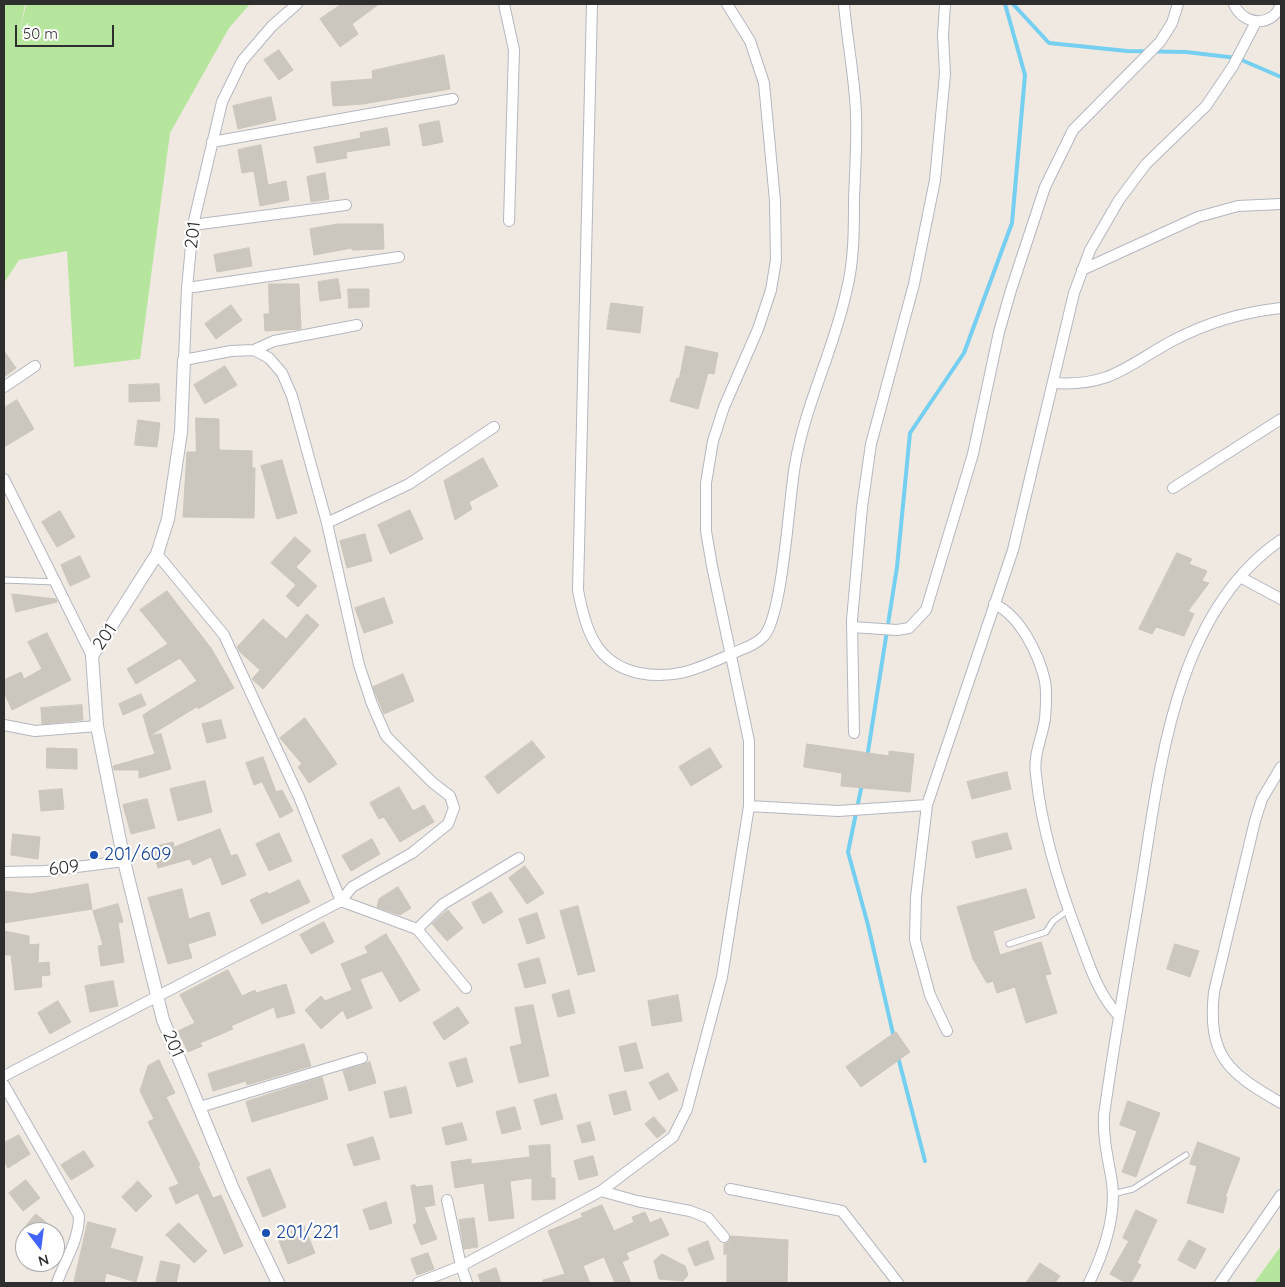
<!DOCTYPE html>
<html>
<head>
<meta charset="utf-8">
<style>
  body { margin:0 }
  #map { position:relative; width:1285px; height:1287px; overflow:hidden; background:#efe9e1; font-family:Quicksand,sans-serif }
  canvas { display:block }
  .frame { position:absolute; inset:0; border:5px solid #2e2e2e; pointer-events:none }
  .north { position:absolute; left:15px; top:1222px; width:50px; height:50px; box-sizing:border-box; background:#fff; border:1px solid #ababab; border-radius:50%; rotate:165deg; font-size:14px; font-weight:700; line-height:20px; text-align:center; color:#2e2e2e }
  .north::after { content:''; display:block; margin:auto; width:18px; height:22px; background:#4264fb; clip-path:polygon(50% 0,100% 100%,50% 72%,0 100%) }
  .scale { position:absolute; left:15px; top:25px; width:99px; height:22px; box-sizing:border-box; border:2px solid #2e2e2e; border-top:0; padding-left:6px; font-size:15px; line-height:18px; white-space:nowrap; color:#2e2e2e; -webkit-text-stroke:4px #fff; paint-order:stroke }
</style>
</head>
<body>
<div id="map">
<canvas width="1285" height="1287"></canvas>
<div class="frame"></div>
<div class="north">N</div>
<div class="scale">50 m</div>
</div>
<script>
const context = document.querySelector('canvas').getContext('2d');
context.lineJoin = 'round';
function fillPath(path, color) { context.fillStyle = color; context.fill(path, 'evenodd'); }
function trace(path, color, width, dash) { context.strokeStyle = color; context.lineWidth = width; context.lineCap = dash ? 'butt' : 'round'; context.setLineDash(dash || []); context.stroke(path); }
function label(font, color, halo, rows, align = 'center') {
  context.font = font + ' Quicksand,sans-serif'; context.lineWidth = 4.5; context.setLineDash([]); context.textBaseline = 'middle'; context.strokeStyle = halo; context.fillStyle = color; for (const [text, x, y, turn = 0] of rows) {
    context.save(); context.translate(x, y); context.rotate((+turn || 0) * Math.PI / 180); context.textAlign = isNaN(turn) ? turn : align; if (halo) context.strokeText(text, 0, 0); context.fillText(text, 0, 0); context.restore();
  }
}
fillPath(new Path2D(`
  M4 4H25L20 31 26 4H250L229 28 170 133 140 359 74 367 67 251 19 260 4 283Z
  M1281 1246V1283H1254Z`), '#b6e59e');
trace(new Path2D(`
  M1013 4 1049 43 1127 51 1186 52 1237 58 1281 77
  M867 758 897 567 910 433 964 353 1012 223 1025 75 1005 4
  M862 784 848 852 868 925 894 1038
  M898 1057 925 1161`), '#75cff0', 4);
const building = new Path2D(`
  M342 4H379L352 24 358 34 340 47 320 19Z
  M279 50 293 70 279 80 264 60Z
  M444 55 450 89 363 104 333 106 331 82 373 79 372 71Z
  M271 97 276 120 238 129 233 106Z
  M439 121 443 142 423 146 419 125Z
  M387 128 390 145 346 152 347 158 317 163 314 147 361 138 360 133Z
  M261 145 268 185 286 181 289 200 260 206 254 171 242 173 238 150Z
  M325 173 329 199 311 202 307 177Z
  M338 224H383L384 249 352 250V248L314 255 310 229Z
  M249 248 252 266 217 272 214 255Z
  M338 279 341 298 320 301 318 282Z
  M269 284H299L301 329 265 331 264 314H269Z
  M348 289H369V307L349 308Z
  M611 303 643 307 640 333 607 329Z
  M231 305 242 320 216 339 205 324Z
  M686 346 718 353 714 374 708 373 698 409 670 401 677 378 679 379Z
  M4 351 16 368 4 377Z
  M225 366 237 385 205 404 194 385Z
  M159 384 160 401 129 402V385Z
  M17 400 34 429 4 447V408Z
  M196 418 219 419V450L252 451V468H255L254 518 183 517 187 452H196Z
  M138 420 160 423 157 447 135 445Z
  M483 458 498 486 469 502 472 509 455 520 444 481Z
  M282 460 297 513 277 519 261 466Z
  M410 510 423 539 390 554 378 525Z
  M60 511 75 537 57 547 42 522Z
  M365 534 372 561 347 568 340 541Z
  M295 537 311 551 296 567 317 586 298 607 286 596 296 585 271 563Z
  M1177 553 1192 559 1189 564 1207 571 1202 581 1209 583 1188 611 1194 614 1184 636 1156 627 1152 634 1139 629Z
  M80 556 90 577 70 586 61 565Z
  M167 591 211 648 234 688 198 709V706L149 736 143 715 197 681 180 658 136 684 127 669 168 644 140 610Z
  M12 594 56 599 57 602 16 612Z
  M384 598 393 623 364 633 355 608Z
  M307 614 319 625 263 689 252 679 260 670 240 652 237 647 263 619 286 639Z
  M47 633 71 680 12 710 4 692V680L21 672 24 679 42 669 28 642Z
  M403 674 414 701 384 714 373 687Z
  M141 694 146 705 123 715 119 704Z
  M82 705 83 720 42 724 41 708Z
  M305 718 337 764 309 783 298 767 302 764 280 738Z
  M221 720 226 738 207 743 202 724Z
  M161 734 171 769 139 778V770H114L113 766 155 754 149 736Z
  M532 741 545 757 498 794 485 777Z
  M807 744 889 756V751L914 754 910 792 841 786 842 773 804 767Z
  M47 748 77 749V769L47 768Z
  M710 748 722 767 691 786 679 767Z
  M263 757 276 792 282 790 293 811 280 818 262 782 254 785 246 763Z
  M1007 772 1011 789 972 799 967 782Z
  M205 781 212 812 178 821 170 789Z
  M399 787 413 811 424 805 434 822 400 842 384 817 379 819 370 803Z
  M62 789 64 809 41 811 39 791Z
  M147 799 155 828 131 834 123 805Z
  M220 829 231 856 237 854 246 875 222 885 211 857 193 865 190 859 158 868 152 847 173 842 174 847Z
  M279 833 292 861 269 871 256 844Z
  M1007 833 1012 849 976 858 972 842Z
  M13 834 40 837 38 859 11 855Z
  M372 839 380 854 351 871 342 856Z
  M525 866 544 893 527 904 509 878Z
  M299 880 310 902 262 924 250 900 267 892 269 894Z
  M88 884 92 909 4 923V891L30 894Z
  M398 887 411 908 400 915 377 907 379 899Z
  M182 889 189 919 209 912 216 935 188 944 192 958 168 964 148 898Z
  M1026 889 1035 918 993 931 1000 955 1041 942 1051 974 1045 975 1057 1013 1026 1023 1015 987 997 993 993 981 987 983 973 959 957 907Z
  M491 892 503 912 483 924 472 903Z
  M118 904 123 922 118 923 124 962 101 966 98 946 103 945 93 911Z
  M578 906 595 971 578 975 560 911Z
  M448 910 463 928 447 941 432 924Z
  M537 913 545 938 527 944 519 919Z
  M324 922 334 942 311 954 300 935Z
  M4 931 29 936V945L39 944 38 963 49 962 50 975 41 976 42 987 15 990 11 955H4Z
  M386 934 420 990 400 1002 382 971 360 979 372 1008 347 1019 343 1010 321 1029 305 1010 321 996 325 1001 352 990 341 964 368 953 365 947Z
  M1175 944 1199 951 1190 977 1167 969Z
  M539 958 546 983 525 988 518 964Z
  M228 970 242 996 255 990 256 993 286 984 295 1013 277 1018 274 1007 231 1026 233 1029 200 1043 202 1046 188 1052 178 1031 195 1023 180 995Z
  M113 981 118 1006 90 1012 85 986Z
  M569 990 575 1013 558 1017 552 995Z
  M678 995 682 1021 652 1026 648 1001Z
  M58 1001 71 1022 50 1034 38 1013Z
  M533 1005 549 1076 519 1083 510 1047 522 1044 515 1008Z
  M458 1007 469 1023 444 1040 433 1023Z
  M896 1032 910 1052 861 1087 846 1067Z
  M636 1043 643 1068 625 1072 619 1047Z
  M304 1044 311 1066 247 1085 246 1081 213 1091 208 1074Z
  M466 1058 473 1082 457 1087 449 1063Z
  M159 1060 175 1093 166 1097 200 1165 198 1166 213 1198 221 1195 243 1246 224 1254 198 1193 176 1204 169 1188 179 1184 148 1122 154 1119 140 1091 148 1066Z
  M370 1062 376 1083 349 1091 343 1071Z
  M668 1073 678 1090 659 1100 649 1083Z
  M322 1077 328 1099 252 1122 246 1102Z
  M406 1087 412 1113 390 1118 384 1092Z
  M626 1091 631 1110 614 1115 609 1095Z
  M556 1094 563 1119 541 1125 534 1100Z
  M1128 1101 1160 1113 1136 1177 1122 1172 1137 1131 1120 1125Z
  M515 1107 521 1129 502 1134 496 1112Z
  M654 1117 666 1131 657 1138 645 1124Z
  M590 1122 595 1140 582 1143 577 1126Z
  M462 1123 467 1140 446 1145 442 1128Z
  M19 1135 30 1154 8 1168 4 1161V1143Z
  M373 1137 380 1159 354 1166 347 1145Z
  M1198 1142 1240 1158 1225 1197H1227L1223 1213 1187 1203 1197 1166 1190 1164Z
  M550 1145 551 1178H555V1199L532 1200V1178L510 1181 514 1218 489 1221 484 1183 455 1188 451 1162 471 1159V1164L530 1157 529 1146Z
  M84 1151 94 1166 71 1180 61 1165Z
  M593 1156 598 1175 579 1180 574 1161Z
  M270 1169 286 1207 263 1217 247 1178Z
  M26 1180 40 1198 23 1211 9 1193Z
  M138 1181 152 1196 136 1212 122 1197Z
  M415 1185 416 1187 432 1185 435 1205 424 1207 437 1239 421 1245 413 1225 417 1223 411 1186Z
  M386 1202 392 1223 370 1230 363 1210Z
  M602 1205 614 1231 634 1222 632 1217 645 1212 650 1223 661 1218 669 1235 626 1253 629 1259 622 1262 631 1283H615L604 1257 583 1266 590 1283H543V1280L565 1274 548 1231 583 1217 581 1214Z
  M1136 1210 1157 1220 1137 1263 1141 1265 1131 1283H1126L1110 1274 1129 1241 1123 1238Z
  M36 1214 58 1232H21Z
  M474 1218 478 1247 464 1249 459 1220Z
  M88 1222 116 1229 110 1248 143 1257 136 1282 106 1273 104 1283H74Z
  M179 1223 207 1251 194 1263 166 1235Z
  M304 1226 315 1253 288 1264 277 1236Z
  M731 1236 788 1240 787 1283H727V1253L724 1255V1244L729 1242Z
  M1189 1240 1206 1249 1195 1269 1178 1260Z
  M708 1241 714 1259 695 1266 688 1249Z
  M428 1253 434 1269 417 1275 411 1259Z
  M662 1254 685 1266 688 1275 683 1281 659 1279 654 1261Z
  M161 1261 180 1265 176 1283H156Z
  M1040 1263 1060 1276 1055 1283H1026Z
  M496 1268 501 1283H481L478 1275Z`);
fillPath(building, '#cbc7bf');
trace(building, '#cbc5ba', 1);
const service = new Path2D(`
  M4 580 55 582
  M1009 944 1046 932 1053 921 1068 910
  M1113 1194 1133 1189 1186 1155`);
const minor = new Path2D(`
  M297 4 272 26 242 61 222 102 193 225 187 288 184 360 231 351 254 350 274 341 357 325
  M504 4 514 50 509 221
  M592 4 578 590C585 628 595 664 639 673 675 680 697 669 729 655 741 649 755 646 764 636 783 615 789 497 795 465 805 405 833 352 846 293 854 263 854 231 854 200 855 172 857 143 856 115 855 78 847 41 844 4
  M1234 4C1243 26 1273 28 1281 4
  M212 142 453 99
  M193 225 346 205
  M1082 270 1198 217 1238 206 1281 204
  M187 288 399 257
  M254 350 269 358 282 373 292 396 327 523 359 665 372 704 386 736 433 783 450 796 454 808 448 824 412 853 352 887 341 901
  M1053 383C1110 387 1126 366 1172 341 1206 323 1243 312 1281 308
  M4 387 35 366
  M4 479 92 656
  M1173 488 1281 419
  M327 523 409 484 494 427
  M157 554 224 635 299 797 341 901
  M1240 577 1281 599
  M994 604C1020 615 1039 655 1045 681 1047 693 1046 707 1045 719 1042 738 1033 755 1036 775 1042 833 1060 889 1081 943 1091 970 1099 995 1119 1016
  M852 627 897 630 909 628 926 610 973 454 999 332 1011 290 1045 187 1073 130 1160 42 1172 23 1178 4
  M4 725 35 731 97 726
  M854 733 852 620 862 507 871 444 914 284 935 180 945 74 943 35 945 4
  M1281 767 1262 799 1255 821 1214 992C1207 1057 1229 1073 1281 1103
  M749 806 838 811 927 805
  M4 872 45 871 124 861
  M417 929 443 904 519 858
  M947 1031 930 995 915 940 916 897 927 805 1013 550 1074 293 1090 250 1119 200 1146 164 1206 106 1233 66 1256 22
  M4 1076 341 901 417 929 466 988
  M4 1085 79 1216C79 1240 65 1260 57 1283
  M200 1107 362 1058
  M730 1189 842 1211 898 1283
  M601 1191 637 1201 690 1211 708 1218 724 1237
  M447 1200 461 1266 467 1283
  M418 1283 461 1266 601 1191 673 1137 687 1109 722 977 749 806V741L712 566 706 531V483L713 441 724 407 758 329 771 290 776 260 775 201 764 83 750 41 727 4
  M1089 1283C1104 1252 1118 1211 1111 1176 1107 1155 1103 1136 1104 1115 1114 1042 1127 970 1139 898 1159 778 1171 615 1281 540
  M1220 1283 1281 1195`);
const tertiary = new Path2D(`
  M184 360 181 432 168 519 157 554 92 656 97 726 124 861 163 1020 233 1189 278 1283`);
trace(service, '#b4b7c1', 7);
trace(minor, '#b4b7c1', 12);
trace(tertiary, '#b4b7c1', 14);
trace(service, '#fff', 5);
trace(minor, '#fff', 10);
trace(tertiary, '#fff', 12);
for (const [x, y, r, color] of [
  [94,855,5,"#1a4fb4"],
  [266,1233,5,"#1a4fb4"]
]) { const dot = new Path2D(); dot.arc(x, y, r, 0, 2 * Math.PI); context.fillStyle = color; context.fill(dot); trace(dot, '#fff', 2); }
label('18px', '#2e2e2e', '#fff', [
  ["201",193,235,-83],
  ["201",105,637,-56],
  ["609",64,868,-7],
  ["201",173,1044,67]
]);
label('18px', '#164399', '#fff', [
  ["201/609",104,855],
  ["201/221",276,1233]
], 'left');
</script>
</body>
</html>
